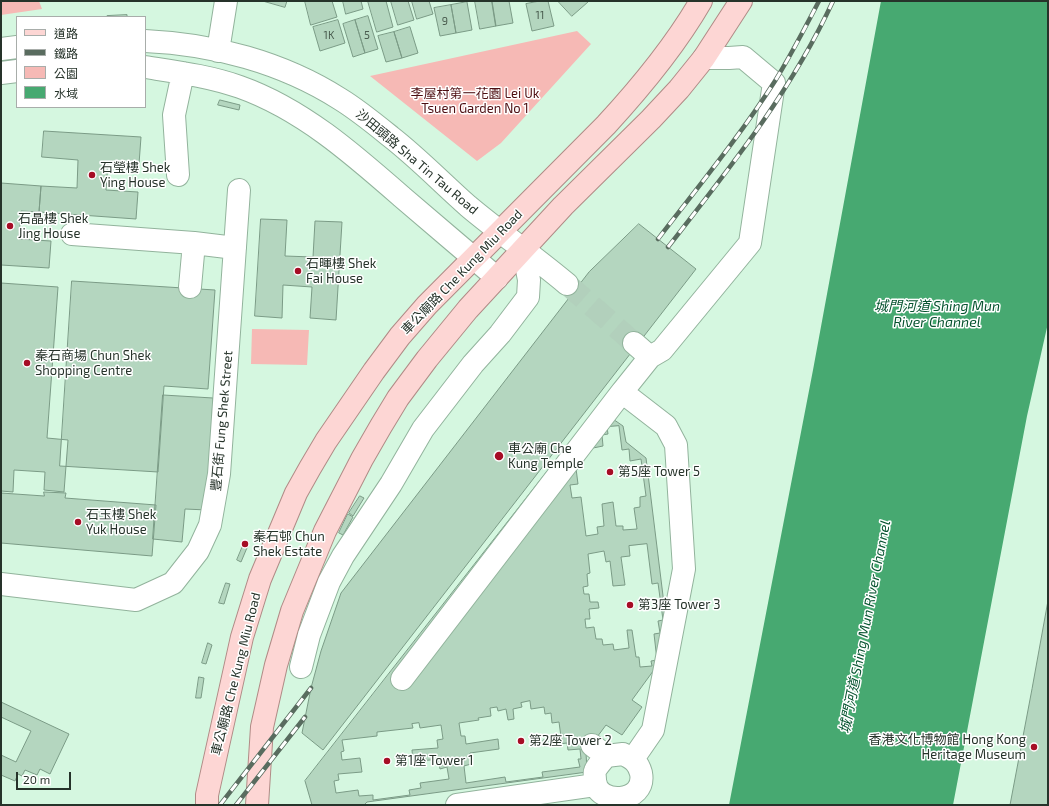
<!DOCTYPE html>
<html>
<head>
<meta charset="utf-8">
<style>
  body { margin:0 }
  #map { position:relative; width:1049px; height:806px; overflow:hidden; background:#d5f7e0; font-family:"Exo 2","Noto Sans TC",sans-serif }
  canvas { display:block }
  .frame { position:absolute; inset:0; border:2px solid #26332a; pointer-events:none }
  .legend { position:absolute; left:16px; top:16px; width:130px; height:92px; box-sizing:border-box; background:#fff; border:1px solid #a8adaa; margin:0; padding:5px 7px; list-style:none; font-size:12px; color:#26332a }
  .legend li { display:flex; align-items:center; gap:8px; height:20px }
  .legend b { width:20px; border:1px solid #a8adaa }
  .scale { position:absolute; left:16px; top:772px; width:55px; height:18px; box-sizing:border-box; border:2px solid #26332a; border-top:0; padding-left:5px; font-size:12px; line-height:14px; white-space:nowrap; color:#26332a; -webkit-text-stroke:3px #fff; paint-order:stroke }
</style>
</head>
<body>
<div id="map">
<canvas width="1049" height="806"></canvas>
<div class="frame"></div>
<ul class="legend">
<li><b style="height:5px;background:#fdd6d4"></b>道路</li>
<li><b style="height:5px;background:#596c5f"></b>鐵路</li>
<li><b style="height:11px;background:#f6b9b5"></b>公園</li>
<li><b style="height:11px;background:#47a971"></b>水域</li>
</ul>
<div class="scale">20 m</div>
</div>
<script>
const context = document.querySelector('canvas').getContext('2d');
context.lineJoin = 'round';
function fillPath(path, color) { context.fillStyle = color; context.fill(path, 'evenodd'); }
function trace(path, color, width, dash) { context.strokeStyle = color; context.lineWidth = width; context.lineCap = dash ? 'butt' : 'round'; context.setLineDash(dash || []); context.stroke(path); }
function label(font, color, halo, rows, align = 'center') {
  context.font = font + ' "Exo 2","Noto Sans TC",sans-serif'; context.lineWidth = 3; context.setLineDash([]); context.textBaseline = 'middle'; context.strokeStyle = halo; context.fillStyle = color; for (const [text, x, y, turn = 0] of rows) {
    context.save(); context.translate(x, y); context.rotate((+turn || 0) * Math.PI / 180); context.textAlign = isNaN(turn) ? turn : align; if (halo) context.strokeText(text, 0, 0); context.fillText(text, 0, 0); context.restore();
  }
}
fillPath(new Path2D(`
  M1 1H39L42 9 1 15Z
  M577 31 591 44 501 143 477 161 370 76Z
  M252 329 309 330 307 365 251 364Z`), '#f6b9b5');
fillPath(new Path2D(`
  M881 1H1048V323L1027 416 953 805H729L813 370Z`), '#47a971');
const building = new Path2D(`
  M263 1H287L285 7Z
  M305 1H332L337 17 311 25Z
  M343 1H361L363 9 346 14Z
  M368 1H386L393 27 377 32Z
  M391 1H408L414 20 398 25Z
  M412 1H429L433 14 417 19Z
  M475 1H492L496 26 480 29Z
  M492 1H509L513 23 496 26Z
  M540 1H548L554 26 532 31 526 4Z
  M558 1H587L588 2 572 16Z
  M467 2 472 30 456 33 451 5Z
  M451 5 456 33 440 36 434 8Z
  M127 15V17H107V16Z
  M368 16 378 49 365 53 355 20Z
  M338 20 345 43 320 51 313 27Z
  M355 20 365 53 353 57 343 24Z
  M410 27 418 53 402 58 394 32Z
  M394 32 402 58 386 62 378 36Z
  M220 100 240 105 239 110 218 105Z
  M44 131 141 137 139 164 108 162 106 190 138 192 136 219 39 212 41 186 77 188 78 160 42 157Z
  M1 183 41 186 39 212 21 211 19 239 51 241 49 268 1 265Z
  M261 219 287 220 285 256 313 257 315 221 342 222 336 320 310 318 312 287 283 285 282 318 255 316Z
  M639 224 696 269 323 750 302 733 311 688 321 651 341 593 589 272Z
  M72 281 215 290 208 389 164 386 158 472 60 466Z
  M1 283 58 287 47 438 68 440 64 492 44 490 45 472 14 470 13 492 1 491Z
  M163 395 213 398 207 510 185 509 182 542 153 539Z
  M597 408 623 426 626 442 646 458 666 620 659 663 632 700 642 707 622 735 606 725 586 752 587 772 367 802 364 805H312L305 781Z
  M619 426 622 450 629 449 630 461 641 459 646 496 640 497V507L634 508 637 529 623 530V526H616L613 502 602 504 604 526 597 527 598 534 586 536 581 497 572 498 570 485 578 484 573 445 593 448 603 446 602 435 608 434 607 427Z
  M44 492 66 493 65 498 156 505 152 556 1 543V493L44 496Z
  M360 496 364 498 353 516 349 513Z
  M348 514 353 517 343 535 339 533Z
  M245 541 249 543 241 562 237 560Z
  M647 544 652 584 658 583 663 620 658 621 660 633 654 634 657 660 651 661 652 666 640 667 639 657H636L632 630H627L629 648 614 650 613 644 603 645 602 639H596L594 627 586 628 585 619H590L589 609 599 608 598 602H590L589 594H584L583 587 588 586 587 574 590 573 588 554 604 551 606 562 610 561 613 586 625 585 621 557 630 556 629 546Z
  M226 583 230 584 224 604 219 603Z
  M1048 601V805H1010L1032 689Z
  M208 643 212 645 206 664 202 663Z
  M199 677 204 678 201 698H196Z
  M530 701 531 709 544 707 545 714 551 713 552 723 559 722 561 737 543 740 544 746 567 743 568 750 580 749 581 759H578L580 767 542 772 543 777 506 782 505 777 466 783 464 766 471 764 470 753 499 749 498 739 466 744 465 736H461L459 723 479 720 478 718 491 716 490 708 497 707 498 711 506 709 508 720 514 719 513 709 522 707 521 703Z
  M1 702 69 734 50 774 40 769 37 775 25 770 22 776 18 774 15 781 1 775V755L16 762 31 731 1 717Z
  M419 723 420 728 441 725 443 739 437 740 438 748 412 750 413 762 438 759 440 769 447 767 449 779 420 783 421 788 409 790 410 795 373 800V795L359 796 358 790 336 793 334 781 339 780 338 774 362 772 360 758 342 760 341 752 344 751 342 740 377 736V732L413 728 412 724Z`);
fillPath(building, '#b4d6bf');
trace(building, '#7b9b86', 1);
trace(new Path2D(`
  M567 284 634 343`), '#b2d0bc', 22, [22, 11]);
const minor = new Path2D(`
  M145 41C213 44 282 62 340 99 358 110 375 124 391 137 418 158 442 183 468 206 500 233 535 257 567 284
  M1 49 17 47
  M218 51 226 1
  M145 67C177 72 209 76 240 87 302 109 353 154 402 197 434 224 465 251 497 278
  M1 73 17 71
  M178 175 174 115 183 73
  M72 234 194 243 235 248
  M190 287 194 243
  M634 343 650 357
  M1 584 136 600 173 583 198 551 210 525 219 474 239 190
  M301 667 309 635 329 582 343 556 391 484 423 429 473 364 500 334 528 297 529 280 523 249
  M402 679 622 392
  M592 745 606 756
  M623 754C633 759 638 762 641 773 647 804 596 806 595 780 595 777 594 773 595 771 597 766 603 760 606 756Z
  M633 759 653 730 684 569 676 445 666 426 622 392 650 357 662 350 750 243 774 83 743 57 729 58H704
  M457 805 595 785`);
const major = new Path2D(`
  M207 805V795L242 637 260 579 296 493 310 468 326 441 374 371 400 336 427 305 606 125C641 87 675 46 701 1
  M257 805 262 727 276 665 292 611 325 531 362 459 381 426 398 398 427 359 468 309 563 206 651 119 679 89 704 58 741 1`);
trace(minor, '#92b39c', 24);
trace(major, '#b08b86', 24);
trace(minor, '#fff', 22);
trace(major, '#fdd6d4', 22);
const rail = new Path2D(`
  M658 239C698 187 740 136 775 81 791 55 805 28 819 1
  M668 247C729 169 791 92 833 1
  M220 805 311 688
  M236 805 305 717`);
trace(rail, '#596c5f', 4.5);
trace(rail, '#fff', 3, [9]);
for (const [x, y, r, color] of [
  [92,175,4,"#a60d25"],
  [10,226,4,"#a60d25"],
  [298,271,4,"#a60d25"],
  [27,363,4,"#a60d25"],
  [499,456,5,"#a60d25"],
  [610,472,4,"#a60d25"],
  [78,522,4,"#a60d25"],
  [245,544,4,"#a60d25"],
  [630,605,4,"#a60d25"],
  [521,741,4,"#a60d25"],
  [1034,747,4,"#a60d25"],
  [387,761,4,"#a60d25"]
]) { const dot = new Path2D(); dot.arc(x, y, r, 0, 2 * Math.PI); context.fillStyle = color; context.fill(dot); trace(dot, '#fff', 1.5); }
label('11px', '#4a5c4f', null, [
  ["11",540,15],
  ["9",445,21],
  ["1K",329,35],
  ["5",367,35]
]);
label('13px', '#4d0e12', '#fff', [
  ["李屋村第一花園 Lei Uk",475,94],
  ["Tsuen Garden No 1",475,109]
]);
label('13px', '#26332a', '#fff', [
  ["沙田頭路 Sha Tin Tau Road",417,162,40],
  ["車公廟路 Che Kung Miu Road",462,272,-46],
  ["豐石街 Fung Shek Street",222,421,-85],
  ["車公廟路 Che Kung Miu Road",236,674,-76]
]);
label('13px', '#26332a', '#fff', [
  ["石瑩樓 Shek",100,168],
  ["Ying House",100,183],
  ["石晶樓 Shek",18,219],
  ["Jing House",18,234],
  ["石暉樓 Shek",306,264],
  ["Fai House",306,279],
  ["秦石商場 Chun Shek",35,356],
  ["Shopping Centre",35,371],
  ["車公廟 Che",508,449],
  ["Kung Temple",508,464],
  ["第5座 Tower 5",618,472],
  ["石玉樓 Shek",86,515],
  ["Yuk House",86,530],
  ["秦石邨 Chun",253,537],
  ["Shek Estate",253,552],
  ["第3座 Tower 3",638,605],
  ["香港文化博物館 Hong Kong",1026,740,"right"],
  ["Heritage Museum",1026,755,"right"],
  ["第2座 Tower 2",529,741],
  ["第1座 Tower 1",395,761]
], 'left');
label('italic 14px', '#075430', '#fff', [
  ["城門河道 Shing Mun",937,306],
  ["River Channel",937,322],
  ["城門河道 Shing Mun River Channel",865,627,-79]
]);
</script>
</body>
</html>
